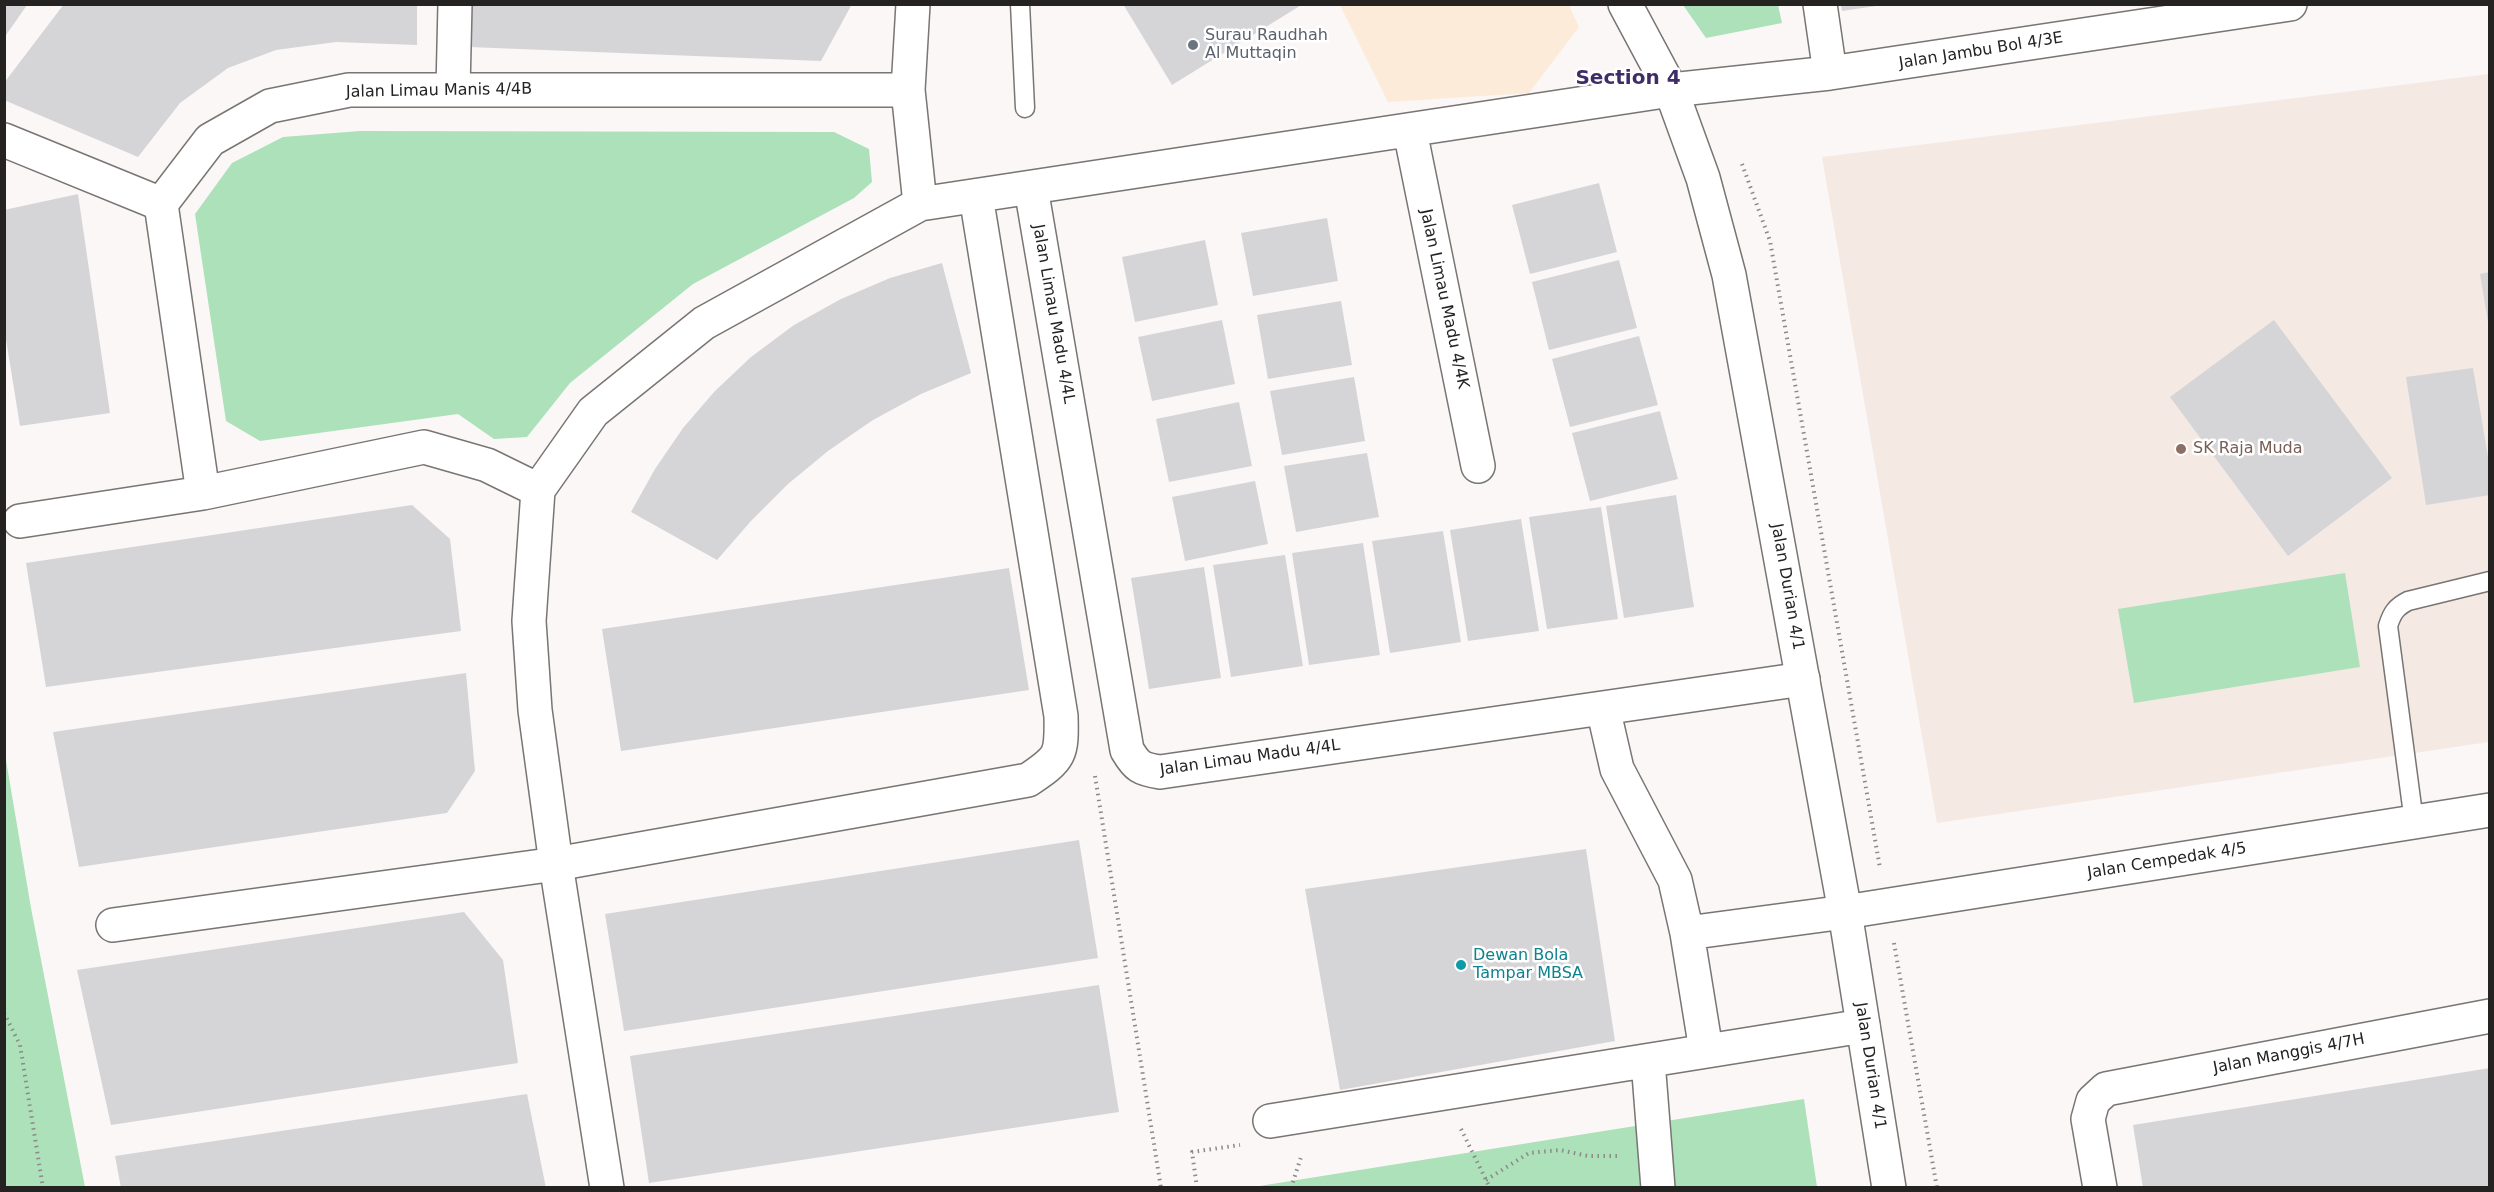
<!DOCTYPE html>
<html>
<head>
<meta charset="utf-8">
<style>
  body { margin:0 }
  #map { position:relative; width:2494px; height:1192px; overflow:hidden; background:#fbf7f6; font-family:"DejaVu Sans",sans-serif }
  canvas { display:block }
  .frame { position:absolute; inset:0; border:6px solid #242322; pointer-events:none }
</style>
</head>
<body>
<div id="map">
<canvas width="2494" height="1192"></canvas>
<div class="frame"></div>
</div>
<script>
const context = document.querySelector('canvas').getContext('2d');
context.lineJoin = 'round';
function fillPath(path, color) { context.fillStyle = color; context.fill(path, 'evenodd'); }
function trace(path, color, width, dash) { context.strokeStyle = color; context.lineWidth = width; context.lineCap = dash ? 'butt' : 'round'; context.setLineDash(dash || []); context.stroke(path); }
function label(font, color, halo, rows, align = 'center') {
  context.font = font + ' "DejaVu Sans",sans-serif'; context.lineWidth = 5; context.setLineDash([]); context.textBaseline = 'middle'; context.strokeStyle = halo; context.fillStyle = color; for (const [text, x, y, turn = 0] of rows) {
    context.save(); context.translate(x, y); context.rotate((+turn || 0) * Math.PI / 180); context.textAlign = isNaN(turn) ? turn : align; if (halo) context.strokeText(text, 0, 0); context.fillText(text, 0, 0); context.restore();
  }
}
fillPath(new Path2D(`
  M1340 5H1569L1579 27 1529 93 1388 102Z`), '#fcebd9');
fillPath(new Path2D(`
  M2489 74V742L1937 823 1822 157Z`), '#f4e9e3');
fillPath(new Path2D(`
  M1683 5H1778L1782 23 1706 38Z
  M360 131 834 132 869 149 872 182 854 198 693 284 570 383 527 437 494 439 458 414 260 441 226 421 195 214 232 163 283 137Z
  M2345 573 2360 667 2134 703 2118 609Z
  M5 754 31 908 85 1187H5Z
  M1804 1099 1817 1187 1247 1188Z`), '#ace1ba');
fillPath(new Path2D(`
  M64 4H417V45L336 42 276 50 228 68 180 103 138 157 4 100V83Z
  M470 4H852L821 61 469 47Z
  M1123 4H1303L1172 85Z
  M1841 4H1876V6L1842 11Z
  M4 5H27L4 38Z
  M1599 183 1617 252 1530 274 1512 205Z
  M78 194 110 413 20 426 4 327V210Z
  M1327 218 1338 281 1253 296 1241 233Z
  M1205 240 1218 305 1135 322 1122 257Z
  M1619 260 1637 328 1549 350 1532 282Z
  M942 263 971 373 921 394 873 420 828 451 788 484 751 521 717 560 631 512 655 469 683 428 715 391 751 357 794 325 841 299 890 278Z
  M2490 272V322H2488L2480 274Z
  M1341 301 1352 365 1268 379 1257 315Z
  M1222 320 1235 384 1152 401 1138 337Z
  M2274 320 2392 478 2288 556 2170 397Z
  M1639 336 1658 405 1570 427 1552 359Z
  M2473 368 2490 469V495L2426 505 2406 377Z
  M1354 377 1365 441 1282 455 1270 391Z
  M1239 402 1252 466 1169 482 1156 419Z
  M1660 411 1678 479 1590 501 1572 433Z
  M1367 453 1379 517 1296 532 1284 466Z
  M1255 481 1268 544 1185 561 1172 497Z
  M1676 495 1694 607 1624 618 1606 506Z
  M412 505 450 539 461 631 46 687 26 563Z
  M1601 507 1618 619 1547 629 1529 517Z
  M1521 519 1539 631 1468 641 1450 530Z
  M1443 531 1461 642 1390 653 1372 541Z
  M1363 543 1380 655 1309 665 1292 553Z
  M1285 555 1303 666 1231 677 1213 565Z
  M1204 567 1221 678 1149 689 1131 578Z
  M1009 568 1029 690 621 751 602 629Z
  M466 673 475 771 447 813 79 867 53 732Z
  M1079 840 1098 958 624 1031 605 914Z
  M1586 849 1615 1041 1340 1090 1305 889Z
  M464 912 503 960 518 1063 111 1125 77 970Z
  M1099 985 1119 1112 649 1183 630 1056Z
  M2490 1068V1187L2143 1188 2133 1125Z
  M527 1094 546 1188H121L115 1156Z`), '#d5d5d8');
const service = new Path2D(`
  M1020 4 1025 108
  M2414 822 2388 626C2392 613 2396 607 2408 601L2490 581`);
const minor = new Path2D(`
  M913 4 908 90 920 204
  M1820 4 1830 73
  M453 89 455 4
  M1410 131 1478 466
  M4 140 161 204
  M1031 188 1127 750C1137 767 1141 769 1160 772L1803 679
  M203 493 161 204 210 140 270 106 349 90H908
  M20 521 203 493 424 447 487 465 538 490
  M1603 708 1617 769 1675 880 1687 933 1706 1050
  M113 925 556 864 1028 780C1061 758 1062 755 1061 716L976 196
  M1687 933 1845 912 2490 810
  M1648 1061 1658 1188
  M1270 1121 1863 1026
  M607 1188 556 864 535 710 529 621 538 490 593 412 704 323 920 204 1671 90 1830 73 2290 4
  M2100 1188 2088 1119 2093 1101 2106 1089 2490 1016`);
const tertiary = new Path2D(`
  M1625 4 1671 90 1703 178 1729 275 1845 912 1889 1188`);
trace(service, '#787573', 21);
trace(minor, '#787573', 36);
trace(tertiary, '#787573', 36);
trace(new Path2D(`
  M1742 164 1770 241 1880 868
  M1095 776 1161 1188
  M1894 943 1937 1188
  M4 1013 20 1045 43 1188
  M1461 1129 1490 1188
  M1486 1180 1529 1153 1560 1150 1588 1156H1618
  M1197 1188 1192 1152 1240 1145
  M1291 1188 1301 1157`), '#8c8a89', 4, [1.5, 4.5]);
trace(service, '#fff', 18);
trace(minor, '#fff', 33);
trace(tertiary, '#fff', 33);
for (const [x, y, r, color] of [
  [1193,45,6,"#6b7280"],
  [2181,449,6,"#8d6e63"],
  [1461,965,6,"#0f9aa8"]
]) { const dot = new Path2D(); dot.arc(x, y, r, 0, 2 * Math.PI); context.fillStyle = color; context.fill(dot); trace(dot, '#fff', 2); }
label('16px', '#5b616d', '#fff', [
  ["Surau Raudhah",1205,36],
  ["Al Muttaqin",1205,54]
], 'left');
label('16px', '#242322', '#fff', [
  ["Jalan Jambu Bol 4/3E",1981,51,-9],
  ["Jalan Limau Manis 4/4B",439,91,-1],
  ["Jalan Limau Madu 4/4K",1444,299,78],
  ["Jalan Limau Madu 4/4L",1053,314,80],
  ["Jalan Durian 4/1",1787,587,80],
  ["Jalan Limau Madu 4/4L",1250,758,-8],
  ["Jalan Cempedak 4/5",2167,861,-9],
  ["Jalan Manggis 4/7H",2289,1054,-11],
  ["Jalan Durian 4/1",1870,1066,81]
]);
label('16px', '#785e54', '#fff', [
  ["SK Raja Muda",2193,449]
], 'left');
label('16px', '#0d838f', '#fff', [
  ["Dewan Bola",1473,956],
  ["Tampar MBSA",1473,974]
], 'left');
label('bold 20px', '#3f2d68', '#fff', [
  ["Section 4",1628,79]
]);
</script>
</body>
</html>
